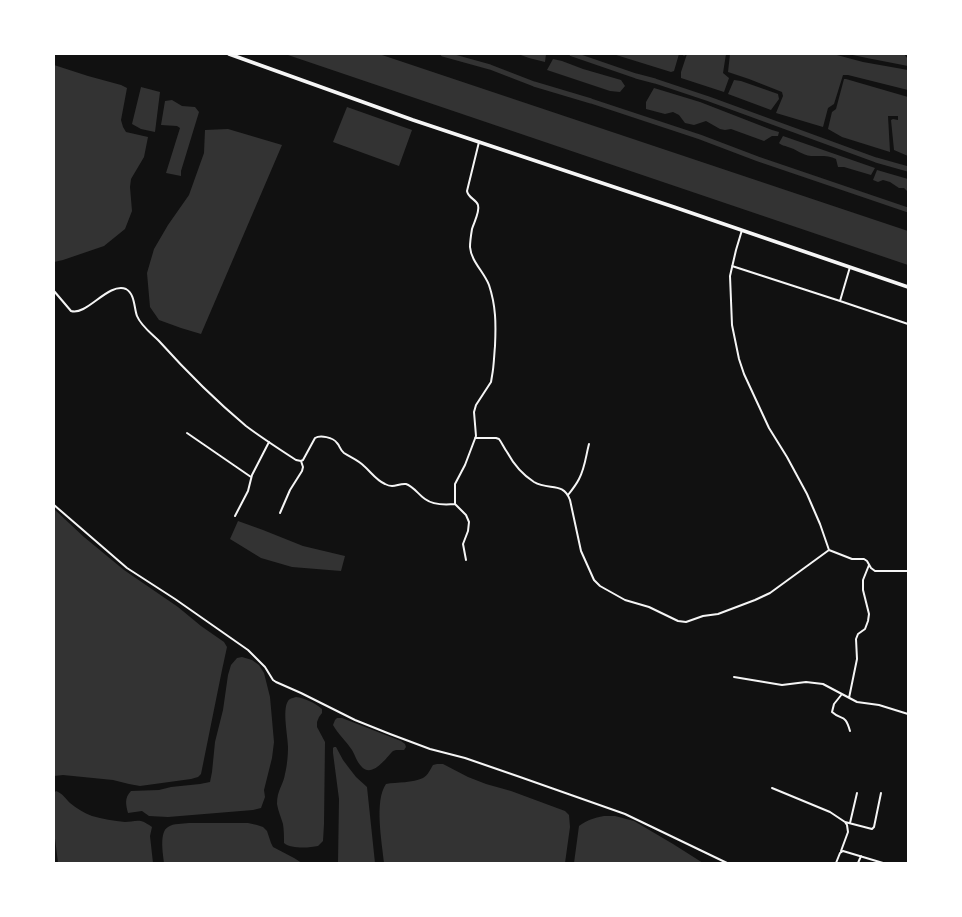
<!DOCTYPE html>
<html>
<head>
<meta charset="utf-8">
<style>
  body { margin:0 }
  #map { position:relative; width:962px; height:917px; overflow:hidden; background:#111; font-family:"Roboto Condensed",sans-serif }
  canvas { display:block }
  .frame { position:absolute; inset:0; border:55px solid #fff; pointer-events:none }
</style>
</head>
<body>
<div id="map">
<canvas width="962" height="917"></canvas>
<div class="frame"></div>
</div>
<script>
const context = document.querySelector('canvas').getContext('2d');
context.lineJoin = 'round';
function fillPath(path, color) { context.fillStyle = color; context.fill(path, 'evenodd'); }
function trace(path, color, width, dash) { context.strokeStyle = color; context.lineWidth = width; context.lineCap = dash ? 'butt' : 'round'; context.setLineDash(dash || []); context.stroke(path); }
fillPath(new Path2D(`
  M285 54H379L908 231V265Z
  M518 54H546L545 62 529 58Z
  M613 54H679L674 71 671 72Z
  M687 54H726L723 73 729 78 724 92 681 78V72Z
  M730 54H833L863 62 908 70V90L848 75H843L834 104 828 108 823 127 776 113 783 96 782 92 749 79 728 72Z
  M848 54H904L907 58 908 66 867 58Z
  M553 59 562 61 583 69 621 80 625 86 620 92 610 91 547 70Z
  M54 65 88 76 121 85 127 88 121 120 123 127 126 132 148 137 144 157 131 179 130 187 132 211 125 229 104 246 63 260 54 262Z
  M844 79H846L908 97V156L894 150 891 120 893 119 898 120V116H888L890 152 842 137 828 129 832 112 836 109Z
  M734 80 741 81 778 94 779 99 771 110 728 94Z
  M141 87 160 92 155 132 141 129 132 124Z
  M654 88 700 102 772 130 779 132 778 136H772L764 141 731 129 725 130 720 129 706 121 694 125 685 123 679 115 673 112 665 114 646 109V102Z
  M172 100 182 106 195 107 199 112 181 171V176L166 173 180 128 177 126 161 125 165 101Z
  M347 107 412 130 399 166 333 142Z
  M228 129 282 145 201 334 181 328 159 320 150 307 147 273 154 249 168 225 189 195 204 153 205 130Z
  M783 136 875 168 871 175 844 167H838L836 159C829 155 819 156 811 156 802 155 796 149 788 147 784 145 782 146 779 143Z
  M877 170 908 179V192L904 188H899L890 182 883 180 878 182 873 180Z
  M54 509 84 537 124 570 178 607 201 626 224 642 227 647 222 670 201 774 198 777 191 779 140 786 129 784 113 780 63 775 54 776Z
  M238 521 263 530 303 546 345 556 341 571 292 567 261 558 230 539Z
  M242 657 252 660 259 665 264 673 270 697 274 742 272 758 264 790 265 797 261 808 253 810 168 817 149 816 142 811 128 813C126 805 124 798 131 791L159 790 171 787 200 784 210 782 212 772 215 742 223 710 228 675 231 665 237 658Z
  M296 697C305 698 315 703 322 709V713L319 717 317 722V727L325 742 324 824 323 841 318 846C309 848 291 849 284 843 284 837 284 831 283 824 281 817 278 811 277 804 277 790 283 786 285 774 287 766 288 755 288 747 288 736 282 710 288 701 290 698 293 698 296 697Z
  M337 718H342L401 741 405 744 406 747 404 750H396L393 751C386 758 372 779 361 766 357 762 355 755 352 750 346 741 338 734 333 725L335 720Z
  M334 747H336L343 760 349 768 356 777 367 787 375 863H338L339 799 333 753V748Z
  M437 764H443L468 777 486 784 511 791 565 811 569 815 570 827 565 863H384C382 842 374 801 386 784 397 782 413 783 423 778 428 775 430 770 433 765Z
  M56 791C62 793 66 799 70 803 76 808 84 813 92 816 102 819 114 821 125 822 130 822 136 820 141 821 145 822 149 825 152 827L150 836 153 863H58L54 830V793Z
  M604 816H615L634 821 673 844 703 863H574L579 826C587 820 594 818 604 816Z
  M189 823H248L257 825 263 827 267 831 271 843 273 847 294 858 302 863H164C163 854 159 832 168 827 174 823 182 824 189 823Z`), '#333');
trace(new Path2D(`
  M684 55 685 54`), '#333', 1.5);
trace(new Path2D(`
  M443 54 490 67 534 84 591 101 700 137 758 159 908 210
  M572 54 636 76 655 81 709 99 876 160 908 169`), '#333', 5);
trace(new Path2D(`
  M742 230 736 250 730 276 732 325 739 359 744 374 769 428 787 457 807 494 820 524 829 550 852 559H864L867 561 871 568 875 571H908
  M732 266 840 301 908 324
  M54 291 71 311C87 316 108 282 126 289 135 294 134 308 137 316 141 326 152 334 159 341 186 371 215 400 246 426 262 438 279 449 296 460L301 461 303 460 315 438C320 435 333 437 337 443 340 446 340 450 344 453 350 457 358 460 364 466 371 472 376 480 385 484 394 489 398 483 406 484 413 486 419 495 425 499 433 505 445 505 455 504
  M840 301 850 267
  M187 433 251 477
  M475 438H496L499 439C502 443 504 448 507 452 513 463 523 475 534 482 549 491 563 481 570 500L581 551 594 580 600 586 625 600 649 607 678 621 686 622 703 616 718 614 755 600 770 593 829 550
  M568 495C572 490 576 485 579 479 585 468 586 455 589 444
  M54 505 127 568 175 599 248 650 265 667 273 680 276 682 301 693 355 720 390 734 430 749 465 758 520 777 625 814 727 863
  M280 513 290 490 302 471 303 467 301 461
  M235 516 248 491 252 475 269 442
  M466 560 463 544 468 531 469 522 466 515 455 504V484L465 465 476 436 474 412 476 405 491 382 492 376C494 366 494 356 495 346 496 324 496 306 489 285 484 272 471 261 470 247 470 241 471 235 472 229 474 222 480 212 478 205 476 199 468 198 467 191L479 142
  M734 677 782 685 806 682 823 684 857 702 879 705 908 714
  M842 694 834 704 832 712C842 721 845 713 850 731
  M849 698 857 659 856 639 858 634 865 629 868 621 869 614 863 590V580L869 565
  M772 788 830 812 845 822 847 825 848 832 841 851
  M845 822 872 829 874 827 881 793
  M850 823 857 793
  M836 863 840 853 843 851 883 863
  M858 863 861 856`), '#f5f5f5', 2);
trace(new Path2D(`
  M229 54 413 120 674 207 908 287`), '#f5f5f5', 3.5);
</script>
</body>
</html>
